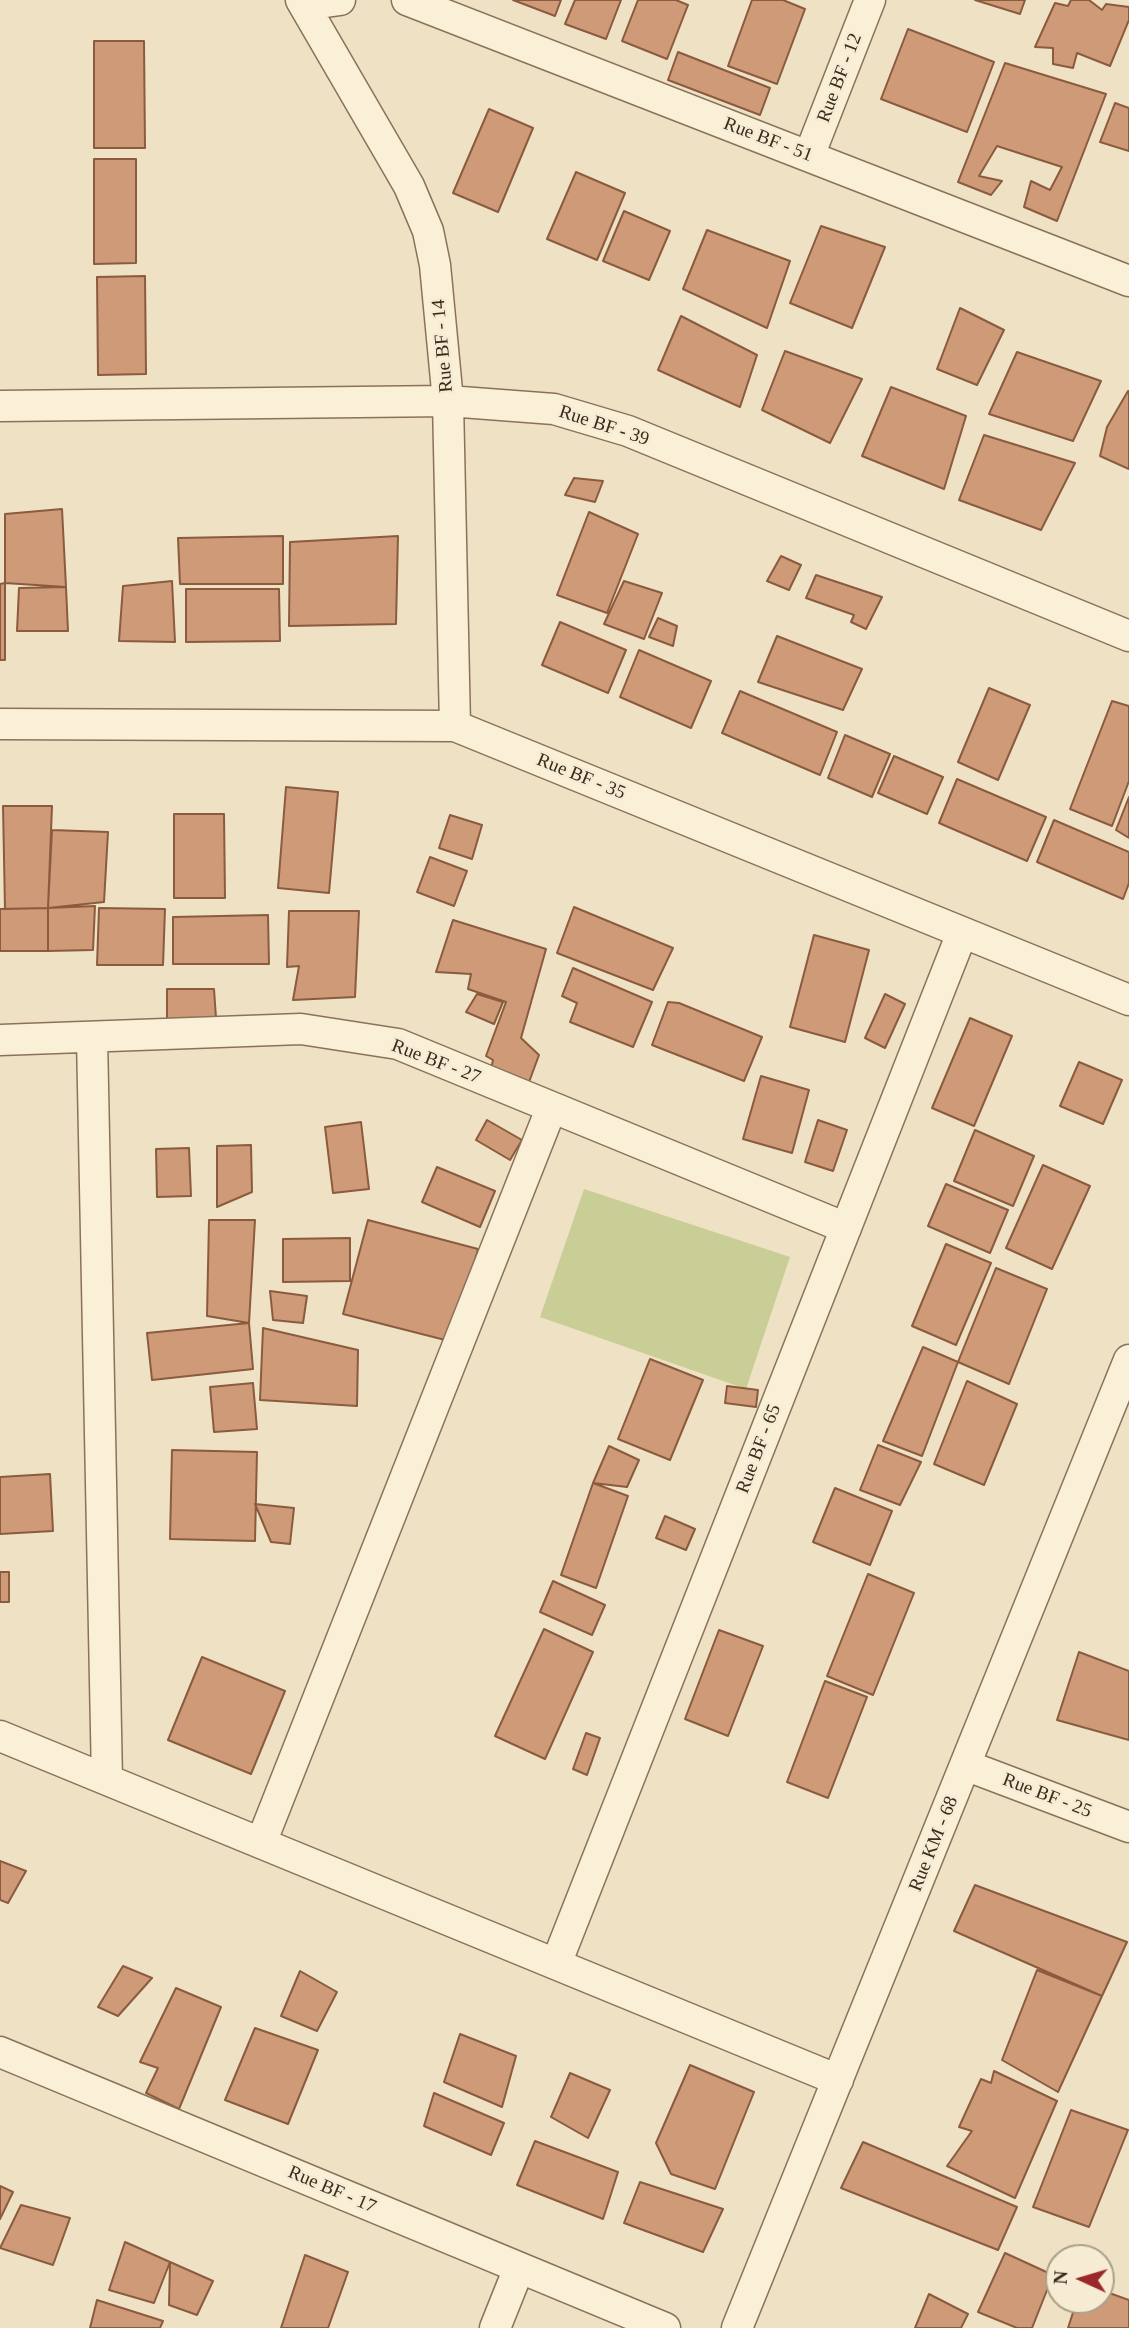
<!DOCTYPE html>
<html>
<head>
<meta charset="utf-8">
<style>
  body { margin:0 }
  #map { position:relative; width:1129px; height:2328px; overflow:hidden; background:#efe1c3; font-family:"Times New Roman",serif }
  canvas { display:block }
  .north { position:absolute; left:1045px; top:2244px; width:70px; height:70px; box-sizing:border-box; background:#f6ecd3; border:2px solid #ab9f8b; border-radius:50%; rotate:274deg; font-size:19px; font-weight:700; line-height:28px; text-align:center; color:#3a2b1e }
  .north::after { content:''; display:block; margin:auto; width:24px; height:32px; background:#9b272a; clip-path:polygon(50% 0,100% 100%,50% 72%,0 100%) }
</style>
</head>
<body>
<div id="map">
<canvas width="1129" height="2328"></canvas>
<div class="north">N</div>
</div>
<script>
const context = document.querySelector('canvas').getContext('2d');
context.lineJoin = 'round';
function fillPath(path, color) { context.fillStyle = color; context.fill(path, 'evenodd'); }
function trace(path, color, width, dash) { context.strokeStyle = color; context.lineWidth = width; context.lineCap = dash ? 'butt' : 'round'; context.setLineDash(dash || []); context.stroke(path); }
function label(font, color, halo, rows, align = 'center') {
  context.font = font + ' "Times New Roman",serif'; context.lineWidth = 5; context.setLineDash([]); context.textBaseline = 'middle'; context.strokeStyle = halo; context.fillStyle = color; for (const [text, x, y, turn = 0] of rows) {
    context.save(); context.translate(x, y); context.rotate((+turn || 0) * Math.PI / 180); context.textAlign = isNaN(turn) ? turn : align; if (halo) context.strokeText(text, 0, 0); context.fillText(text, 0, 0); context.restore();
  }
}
fillPath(new Path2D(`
  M584 1189 790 1257 746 1389 540 1317Z`), '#c8ce96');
const building = new Path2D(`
  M513 0H561L555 16Z
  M575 0H621L606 39 565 24Z
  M638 0H676L688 5 667 59 622 41Z
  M752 0H783L805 9 777 84 728 66Z
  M975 0H1025L1020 14Z
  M1071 0H1089L1102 10 1106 4 1129 7V20L1110 66 1077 53 1073 68 1053 64V48L1035 47 1055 3 1068 6Z
  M908 29 994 62 967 132 881 99Z
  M94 41H144L145 148H94Z
  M678 52 770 88 760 115 668 80Z
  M1005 63 1106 94 1057 221 1024 207 1031 181 1050 190 1062 167 997 146 979 176 1002 181 991 195 958 182Z
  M1115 103 1129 108V151L1100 142Z
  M489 109 533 128 498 212 453 193Z
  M94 159H136V263L94 264Z
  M576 172 625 193 597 260 547 239Z
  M624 211 670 231 649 280 603 261Z
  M821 226 885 247 852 328 790 303Z
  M707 230 790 261 767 328 683 289Z
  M145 276 146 374 98 375 97 277Z
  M960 308 1004 330 977 385 937 369Z
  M681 316 757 355 740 407 658 370Z
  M785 351 862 379 830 443 762 410Z
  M1017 352 1101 381 1073 441 989 414Z
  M891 387 966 416 944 489 862 456Z
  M1128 391H1129V469L1100 456 1107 427Z
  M984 435 1075 463 1041 530 959 500Z
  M574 478 603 481 595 502 565 495Z
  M62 509 66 587 5 583V514Z
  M589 512 638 534 607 613 557 595Z
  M283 536V584H180L178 538Z
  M398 536 396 624 289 626 290 542Z
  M781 556 801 565 789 590 767 581Z
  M816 575 882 597 866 629 851 622 854 615 806 598Z
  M172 581 175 642 119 641 123 586Z
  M624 581 662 593 644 639 604 624Z
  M5 583V660H0V584Z
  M66 587 68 631H17L19 588Z
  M186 589H279L280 641 186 642Z
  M658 618 677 626 673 646 649 637Z
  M560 622 626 650 608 693 542 665Z
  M777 636 862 669 843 710 758 682Z
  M639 650 711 681 691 728 620 697Z
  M989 688 1030 705 998 780 958 762Z
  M740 691 837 732 820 775 722 733Z
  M1112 701 1129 706V781L1112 826 1070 809Z
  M845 735 890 754 872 797 828 778Z
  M894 756 943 777 927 814 878 793Z
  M957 779 1046 817 1027 861 939 823Z
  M286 787 338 792 329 893 278 888Z
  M1129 797V838L1116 830Z
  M3 806H52L48 908 5 909Z
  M174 814H224L225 898H174Z
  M450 815 482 825 472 859 439 848Z
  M1054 820 1129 852V883L1123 899 1037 862Z
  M52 830 108 832 104 902 48 908Z
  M430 857 467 871 454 906 417 892Z
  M95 906 93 950 48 951V908Z
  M574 907 673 948 653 990 557 953Z
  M48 908V951H0V909Z
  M99 908 165 909 163 965H97Z
  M289 911H359L355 997 293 1000 299 966 287 967Z
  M268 915 269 964H173V917Z
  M453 920 546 949 521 1038 539 1055 525 1093 489 1078 493 1060 486 1056 506 1002 468 989 471 974 436 972Z
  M814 935 869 950 845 1042 790 1027Z
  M573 968 652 1002 633 1047 570 1022 577 1003 562 996Z
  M167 989H214L216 1018 167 1020Z
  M477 994 503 1002 494 1024 466 1012Z
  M885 994 905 1004 885 1048 865 1038Z
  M668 1002 679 1003 762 1037 744 1081 652 1045Z
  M970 1018 1012 1036 974 1126 932 1108Z
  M1079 1062 1122 1080 1103 1124 1060 1106Z
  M761 1076 809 1090 792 1153 743 1139Z
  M487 1120 522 1140 510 1160 476 1140Z
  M818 1120 847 1130 833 1171 805 1162Z
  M361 1122 369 1189 333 1193 325 1127Z
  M975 1130 1034 1156 1013 1206 954 1181Z
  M251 1145 252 1192 217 1207V1146Z
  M189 1148 191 1196 157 1197 156 1149Z
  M1043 1165 1090 1186 1052 1269 1006 1248Z
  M437 1167 495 1191 480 1227 422 1202Z
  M946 1184 1008 1210 990 1253 928 1226Z
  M209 1220H255L249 1323 207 1316Z
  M368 1220 478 1249 453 1342 343 1314Z
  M350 1238V1281L283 1282V1239Z
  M946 1244 991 1263 956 1345 912 1326Z
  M996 1268 1047 1289 1009 1384 958 1362Z
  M270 1291 307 1296 303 1323 273 1320Z
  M249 1323 253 1369 152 1380 147 1333Z
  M263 1328 358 1350 357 1406 260 1400Z
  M923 1347 958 1362 922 1456 883 1441Z
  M650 1359 703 1380 670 1460 618 1439Z
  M967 1381 1017 1404 984 1485 934 1464Z
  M253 1383 257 1429 214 1432 210 1387Z
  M727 1386 758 1390 756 1407 725 1403Z
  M878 1445 921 1462 900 1505 860 1490Z
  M609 1446 639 1460 627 1487 593 1483Z
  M172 1450 257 1452 255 1541 170 1539Z
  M50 1474 53 1531 0 1534V1477Z
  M593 1483 628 1496 596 1588 561 1575Z
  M835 1488 892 1511 870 1565 813 1542Z
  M255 1504 294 1508 290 1544 271 1542Z
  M665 1516 695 1529 686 1550 656 1538Z
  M0 1572H9V1602H0Z
  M868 1574 914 1593 873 1695 827 1676Z
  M553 1581 605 1605 592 1635 540 1612Z
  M544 1629 593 1652 545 1759 495 1736Z
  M719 1630 763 1646 728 1736 685 1719Z
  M1079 1652 1129 1671V1740L1057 1720Z
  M202 1657 285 1691 251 1774 168 1740Z
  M825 1681 867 1697 828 1798 787 1782Z
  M586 1733 600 1738 587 1775 573 1769Z
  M0 1861 26 1871 8 1903 0 1900Z
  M975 1885 1127 1942 1102 1996 954 1931Z
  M123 1966 152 1978 118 2016 98 2007Z
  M1037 1970 1102 1996 1058 2092 1002 2060Z
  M300 1971 337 1992 317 2031 281 2016Z
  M176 1988 221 2007 179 2109 146 2093 158 2068 140 2062Z
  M255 2028 318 2050 288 2124 225 2100Z
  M460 2034 516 2056 502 2107 444 2082Z
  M690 2065 754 2092 715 2189 671 2174 656 2143Z
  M994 2071 1057 2101 1015 2198 947 2166 972 2131 959 2127 981 2079 991 2083Z
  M570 2073 610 2090 588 2138 551 2117Z
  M434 2093 504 2123 491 2155 424 2126Z
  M1071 2110 1128 2130 1089 2227 1033 2207Z
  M535 2141 618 2172 603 2219 517 2185Z
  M863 2142 1017 2207 998 2250 841 2188Z
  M640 2182 723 2209 703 2252 624 2223Z
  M0 2186 13 2192 0 2219Z
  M21 2205 70 2218 53 2265 0 2248Z
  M125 2242 170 2262 154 2303 109 2290Z
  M1005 2253 1053 2275 1032 2328H1017L978 2312Z
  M305 2255 348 2272 328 2328H281Z
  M170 2262 213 2281 197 2315 169 2305Z
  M1101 2290 1129 2300V2328H1068L1077 2300H1101Z
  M929 2294 968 2314 961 2328H915Z
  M97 2300 163 2321 160 2328H90Z`);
fillPath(building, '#cf9a78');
trace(building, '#8a5b3e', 2);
const minor = new Path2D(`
  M301 0 409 186 428 231 435 265 448 401 455 726
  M407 0 1129 281
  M305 5 340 0
  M809 156 870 0
  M0 406 448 401 554 409 628 431 1129 636
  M0 724 455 726 1129 1000
  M92 1037 107 1780
  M0 1040 301 1029 398 1044 846 1228
  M0 1736 838 2080
  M965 1765 1129 1827
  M261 1843 551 1109
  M556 1964 962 933
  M0 2052 665 2328
  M495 2328 519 2268
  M737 2328 1129 1360`);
trace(minor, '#8a7259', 33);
trace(minor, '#faefd7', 30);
label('19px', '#3a2b1e', '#f6ecd3', [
  ["Rue BF - 12",840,78,-69],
  ["Rue BF - 51",768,140,21],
  ["Rue BF - 14",443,346,-95],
  ["Rue BF - 39",604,426,18],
  ["Rue BF - 35",581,777,22],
  ["Rue BF - 27",436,1062,21],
  ["Rue BF - 65",759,1449,-69],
  ["Rue BF - 25",1047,1796,21],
  ["Rue KM - 68",934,1844,-68],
  ["Rue BF - 17",332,2190,23]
]);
</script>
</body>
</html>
